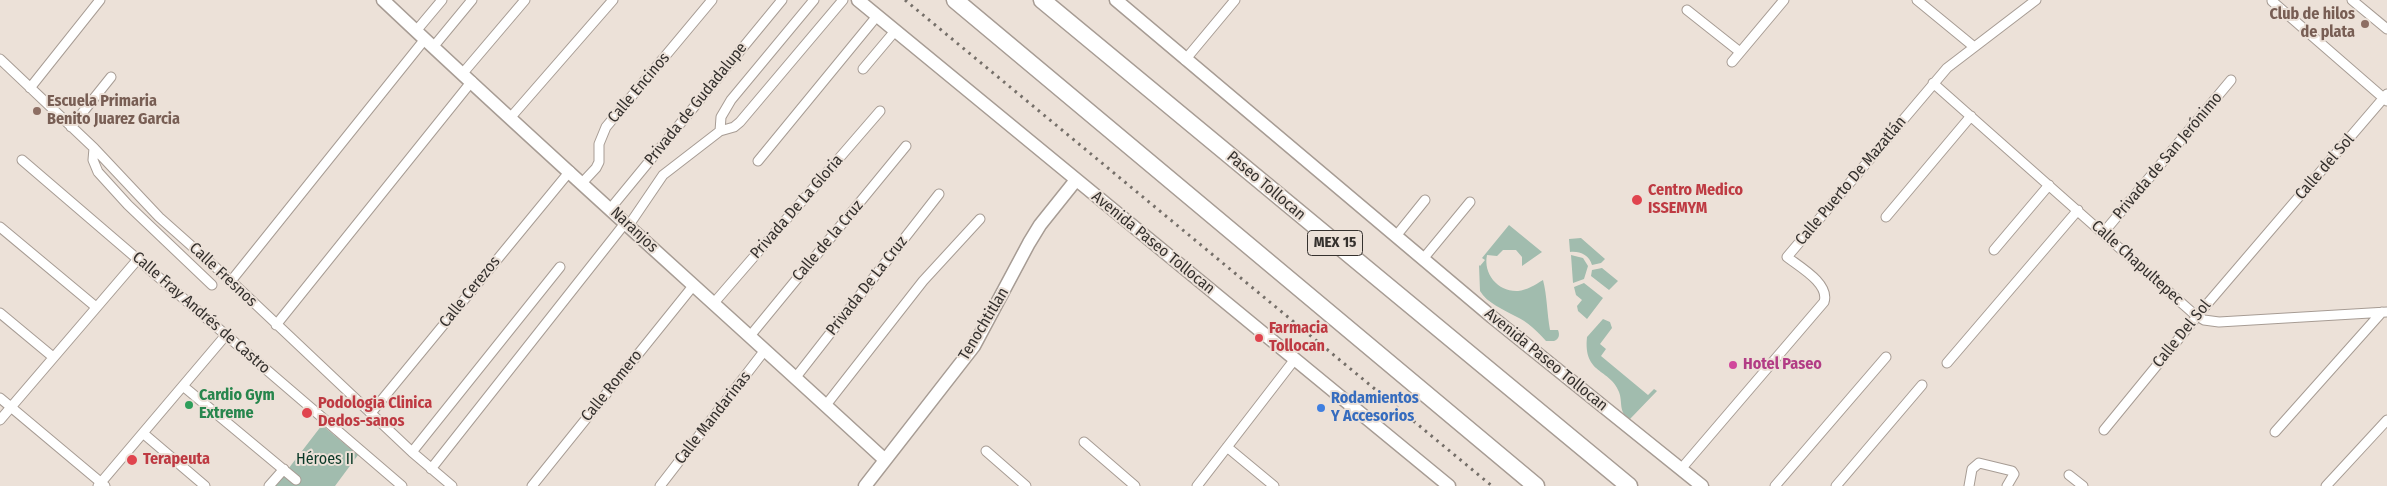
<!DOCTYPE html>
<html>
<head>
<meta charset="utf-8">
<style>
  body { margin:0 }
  canvas { display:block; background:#ece1d8 }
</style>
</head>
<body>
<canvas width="2387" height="486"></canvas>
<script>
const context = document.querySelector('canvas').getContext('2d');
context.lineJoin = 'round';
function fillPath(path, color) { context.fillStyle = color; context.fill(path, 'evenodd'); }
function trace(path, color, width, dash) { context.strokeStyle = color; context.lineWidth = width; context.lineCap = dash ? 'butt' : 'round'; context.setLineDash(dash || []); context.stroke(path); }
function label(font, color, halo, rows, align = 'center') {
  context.font = font + ' "Fira Sans Condensed",sans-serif'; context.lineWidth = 4; context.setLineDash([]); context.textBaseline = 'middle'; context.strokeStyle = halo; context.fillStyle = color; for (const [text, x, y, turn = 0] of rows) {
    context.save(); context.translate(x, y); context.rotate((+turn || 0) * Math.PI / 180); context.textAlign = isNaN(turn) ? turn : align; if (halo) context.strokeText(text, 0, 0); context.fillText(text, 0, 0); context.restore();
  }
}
fillPath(new Path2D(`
  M1509 225 1542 252 1522 266V257L1516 250H1503L1497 256 1487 255C1483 274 1498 292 1518 291 1527 290 1535 285 1543 280 1547 295 1547 313 1550 330H1558C1560 335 1559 339 1554 341H1546C1538 332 1527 321 1515 316 1504 310 1487 303 1480 291L1479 265 1480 266 1485 260 1482 258Z
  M1581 238 1605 259 1601 263 1592 265C1589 255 1580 251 1570 252L1569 239Z
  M1571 255 1583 258 1588 266 1584 279 1573 283Z
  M1602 268 1618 281 1609 290 1591 276 1592 270Z
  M1584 283 1603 298 1587 319 1578 311 1577 306 1582 300 1576 295 1574 287Z
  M1603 319 1610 322 1612 328 1600 344 1606 349 1601 356 1648 395 1654 389 1657 391 1630 419C1618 413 1623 402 1619 392 1610 368 1583 375 1587 337Z
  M322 425 358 455 335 486H275Z`), '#a1bcae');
const street = new Path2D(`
  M1917 0 1973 46
  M2352 0 2387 29
  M2272 1 2387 101
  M1687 10 1740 52
  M416 31 442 0
  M434 46 472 0
  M0 59 94 148 159 217 231 281 412 452 452 486
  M1185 60 1235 0
  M1732 62 1784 0
  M863 69 895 31
  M463 73 525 0
  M1933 83 2194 314 2204 320 2219 322 2387 312
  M30 88 100 0
  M511 117 613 0
  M71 127 111 77
  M720 131 721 117 731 100 814 0
  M94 148 93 160 98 172 128 205 212 285
  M22 160 402 486
  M758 161 877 16
  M582 183 596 168 599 162V144L606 127 712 0
  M610 209 782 0
  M1886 217 1971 116
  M629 225 663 175 720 131 734 127 740 122 843 0
  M0 227 96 307
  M2104 232 2231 80
  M1396 236 1425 200
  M1994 250 2049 185
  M1423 259 1470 202
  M231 281 425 39
  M713 304 880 111
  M0 313 53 357
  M276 325 472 81
  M750 336 906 146
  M1947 363 2078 210
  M796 377 939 194
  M183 386 296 480
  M0 398 105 486
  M826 405 923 281 980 219
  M371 413 570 171
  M0 420 138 259
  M2104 430 2208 303 2387 94
  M2275 432 2382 312
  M144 434 205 486
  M1084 442 1135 486
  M1227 447 1274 486
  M986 451 1026 486
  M412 452 560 267
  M431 469 626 222
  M1681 469 1824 302C1830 284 1800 267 1787 257L1947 68 2036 0
  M2069 475 2083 486
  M98 486 226 335
  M269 486 284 469
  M532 486 693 286
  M660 486 765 350
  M1197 486 1295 359
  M1775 486 1886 357
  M1836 486 1922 385
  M1969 486 1972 469 1979 463 2012 471 2014 474 2007 486
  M2326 486 2387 420`);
const secondary = new Path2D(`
  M383 0C548 156 718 306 885 460
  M858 0 1449 486
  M1116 0 1492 317 1702 486
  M865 486 974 346 1029 243 1040 225 1076 180`);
const highway = new Path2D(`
  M955 0 1536 486
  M1042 0 1629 486`);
trace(street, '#a79c94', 11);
trace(secondary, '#a79c94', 15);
trace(highway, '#a79c94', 19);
trace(street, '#fff', 9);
trace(secondary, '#fff', 12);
trace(highway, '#fff', 16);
trace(new Path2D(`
  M905 0 1492 486`), '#756f69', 3, [2.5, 5]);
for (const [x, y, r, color] of [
  [2365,24,5,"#8d6e63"],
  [37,111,5,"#8d6e63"],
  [1637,200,6,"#e0444e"],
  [1259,338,5,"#e0444e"],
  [1733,365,5,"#d1479c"],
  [189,405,5,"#2e9e5b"],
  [1321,408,5,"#3f7fe0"],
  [307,413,6,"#e0444e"],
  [132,460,6,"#e0444e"]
]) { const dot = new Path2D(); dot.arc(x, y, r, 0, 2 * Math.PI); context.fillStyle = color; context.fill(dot); trace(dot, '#ece1d8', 2); }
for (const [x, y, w] of [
  [1335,243,55]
]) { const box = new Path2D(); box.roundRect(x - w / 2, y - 12.5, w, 25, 4); context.fillStyle = '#ece1d8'; context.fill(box); trace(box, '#35312e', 1); }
label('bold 15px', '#35312e', null, [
  ["MEX 15",1335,243]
]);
label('bold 16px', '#785e54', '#ece1d8', [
  ["Club de hilos",2355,15],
  ["de plata",2355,33],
  ["Escuela Primaria",47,102,"left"],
  ["Benito Juarez Garcia",47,120,"left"]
], 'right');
label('16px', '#35312e', '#ece1d8', [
  ["Calle Encinos",639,88,-50],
  ["Privada de Gudadalupe",696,104,-51],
  ["Privada de San Jerónimo",2168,156,-50],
  ["Calle del Sol",2325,167,-49],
  ["Calle Puerto De Mazatlán",1851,181,-50],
  ["Paseo Tollocan",1266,186,40],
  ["Privada De La Gloria",797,207,-49],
  ["Naranjos",634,230,43],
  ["Calle de la Cruz",828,241,-50],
  ["Avenida Paseo Tollocan",1153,243,39],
  ["Calle Chapultepec",2137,263,42],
  ["Calle Fresnos",223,275,43],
  ["Privada De La Cruz",867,286,-52],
  ["Calle Cerezos",470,292,-51],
  ["Calle Fray Andrés de Castro",201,313,41],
  ["Tenochtitlan",984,324,-59],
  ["Calle Del Sol",2182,334,-51],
  ["Avenida Paseo Tollocan",1546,360,39],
  ["Calle Romero",612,386,-51],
  ["Calle Mandarinas",713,418,-52]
]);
label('bold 16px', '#be3a42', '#ece1d8', [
  ["Centro Medico",1648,191],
  ["ISSEMYM",1648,209],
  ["Farmacia",1269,329],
  ["Tollocan",1269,347],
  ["Podologia Clinica",318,404],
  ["Dedos-sanos",318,422],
  ["Terapeuta",143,460]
], 'left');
label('bold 16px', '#b23c85', '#ece1d8', [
  ["Hotel Paseo",1743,365]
], 'left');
label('bold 16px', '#27864d', '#ece1d8', [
  ["Cardio Gym",199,396],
  ["Extreme",199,414]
], 'left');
label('bold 16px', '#366cbe', '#ece1d8', [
  ["Rodamientos",1331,399],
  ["Y Accesorios",1331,417]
], 'left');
label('16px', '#083826', '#ece1d8', [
  ["Héroes II",325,460]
]);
</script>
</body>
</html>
